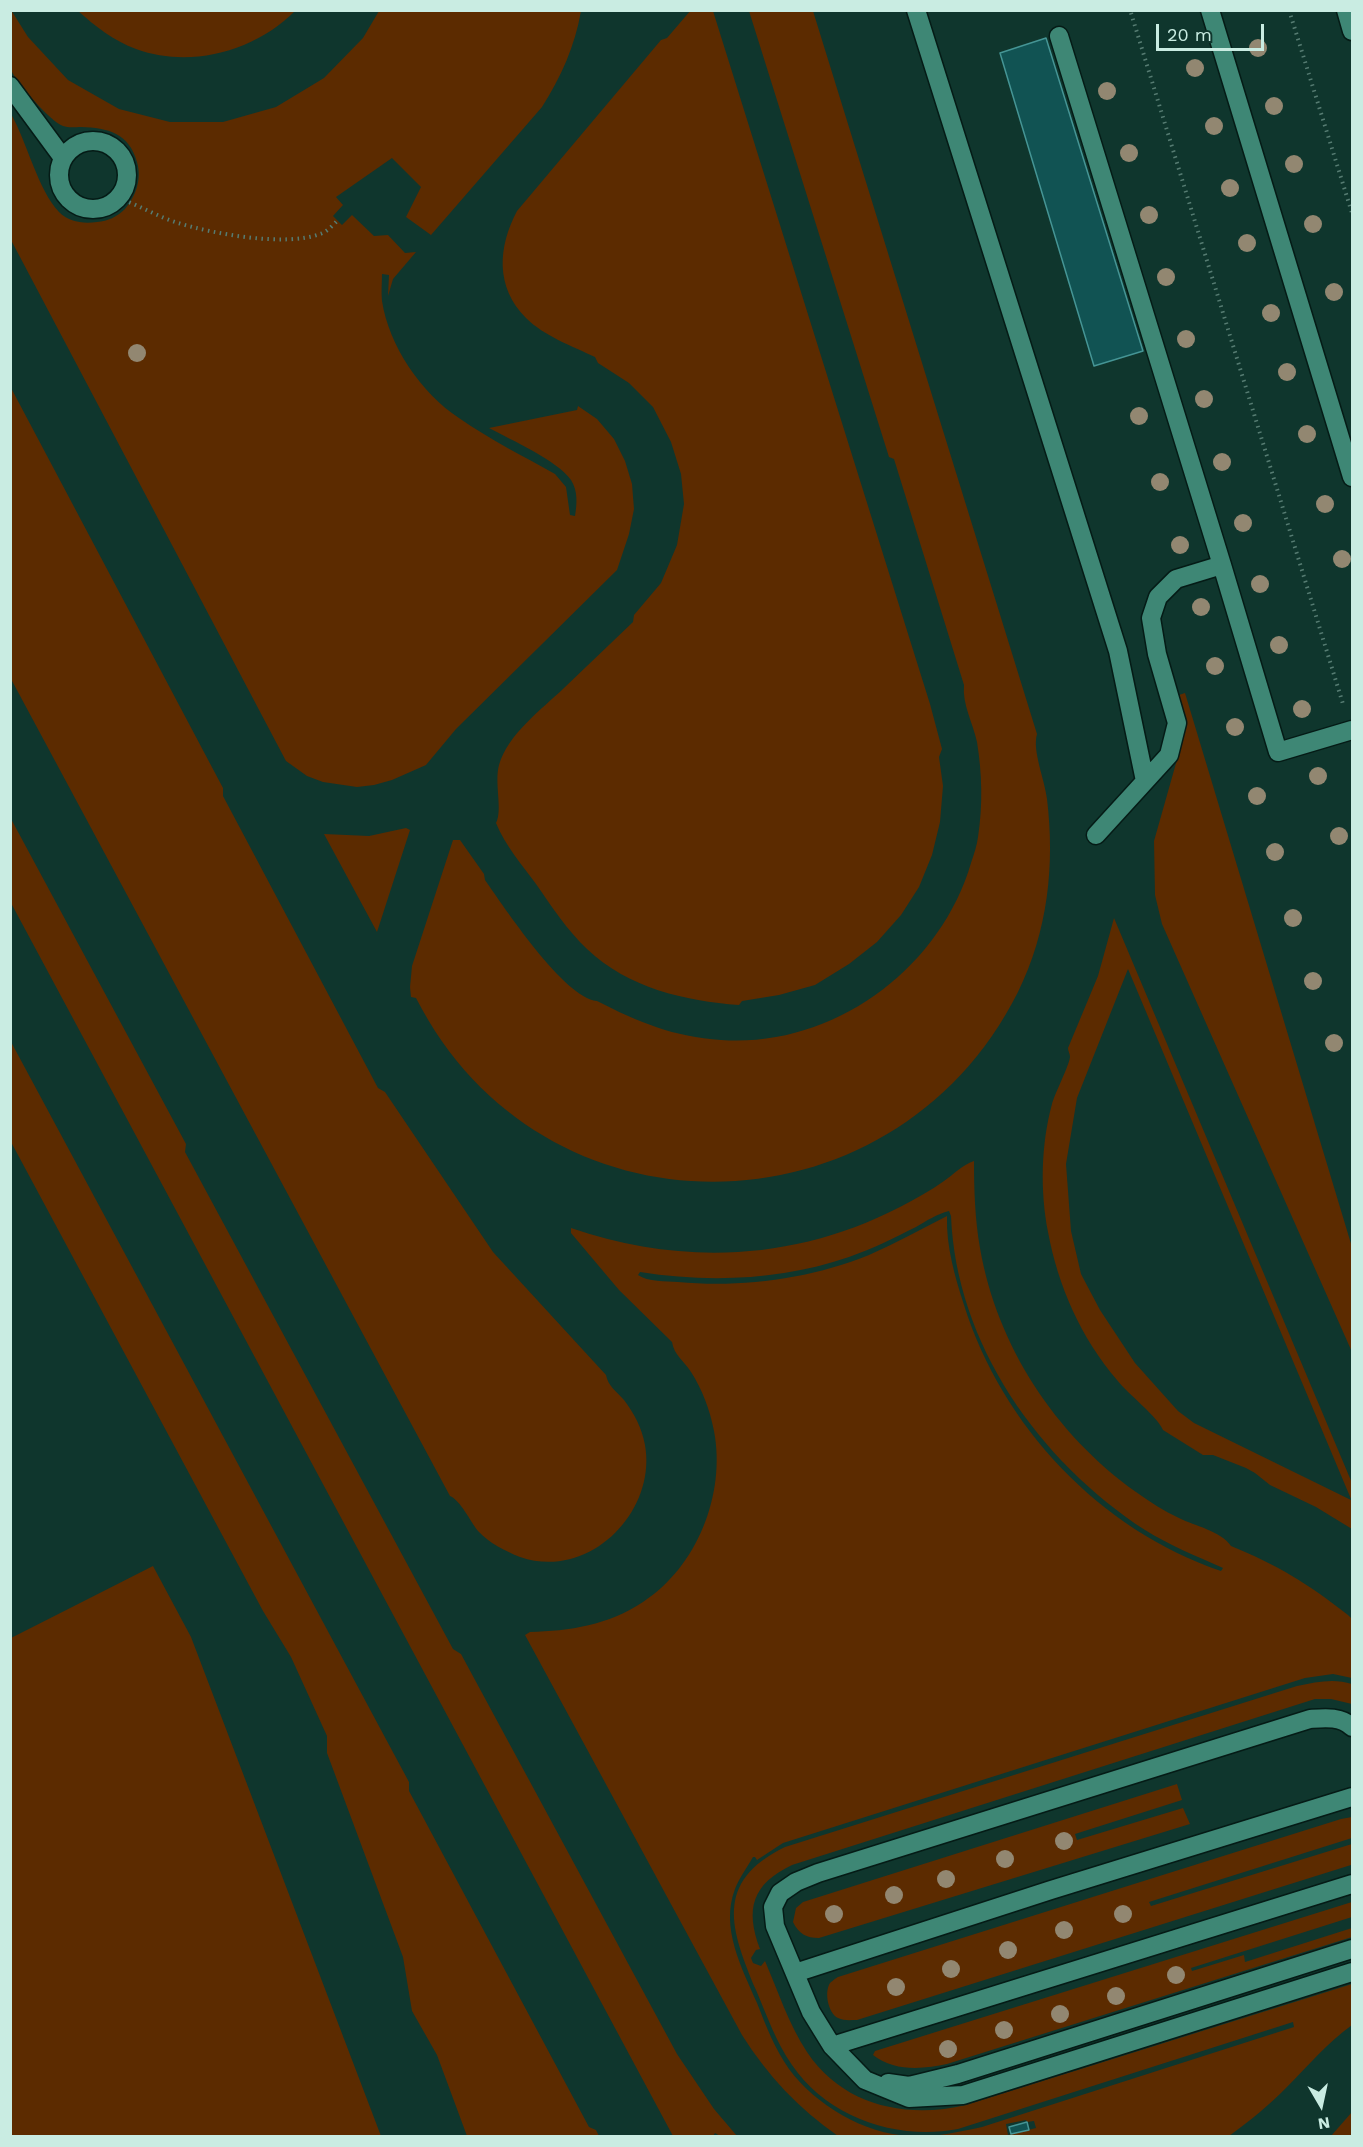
<!DOCTYPE html>
<html>
<head>
<meta charset="utf-8">
<style>
  body { margin:0 }
  #map { position:relative; width:1363px; height:2147px; overflow:hidden; background:#0f362d; font-family:"Work Sans",sans-serif }
  canvas { display:block }
  .frame { position:absolute; inset:0; border:12px solid #c9ece2; pointer-events:none }
  .north { position:absolute; left:1291px; top:2075px; width:60px; height:60px; -webkit-text-stroke:4px #0f362d; paint-order:stroke; rotate:171deg; font-size:16px; font-weight:700; line-height:24px; text-align:center; color:#c9ece2 }
  .north::after { content:''; display:block; margin:auto; width:21px; height:27px; background:#c9ece2; clip-path:polygon(50% 0,100% 100%,50% 72%,0 100%) }
  .scale { position:absolute; left:1156px; top:24px; width:108px; height:27px; box-sizing:border-box; border:3px solid #c9ece2; border-top:0; padding-left:8px; font-size:18px; line-height:21px; white-space:nowrap; color:#c9ece2; -webkit-text-stroke:4px #0f362d; paint-order:stroke }
</style>
</head>
<body>
<div id="map">
<canvas width="1363" height="2147"></canvas>
<div class="frame"></div>
<div class="north">N</div>
<div class="scale">20 m</div>
</div>
<script>
const context = document.querySelector('canvas').getContext('2d');
context.lineJoin = 'round';
function fillPath(path, color) { context.fillStyle = color; context.fill(path, 'evenodd'); }
function trace(path, color, width, dash) { context.strokeStyle = color; context.lineWidth = width; context.lineCap = dash ? 'butt' : 'round'; context.setLineDash(dash || []); context.stroke(path); }
fillPath(new Path2D(`
  M11 10 28 37 68 80 119 109 170 122H223L276 107 324 78 363 38 379 11H581C575 46 561 77 542 107L431 235 406 217 421 187 392 158 336 197 343 205 333 216 342 225 352 215 374 236 388 235 405 253 416 252 393 279 388 296 389 275 382 274C382 283 381 292 382 301 389 346 421 393 459 418 489 439 523 456 555 474L566 487 570 515 575 516C577 504 578 491 571 480 557 460 511 440 489 428L577 410 578 406 597 419 614 439 625 461 632 484 634 509 629 534 617 570 456 729 426 765 392 780 374 785 357 787 323 782 307 776 286 761 11 240V114C27 142 38 190 59 212 69 222 83 224 97 222 108 221 117 217 125 209 136 196 142 179 137 162 129 133 108 128 81 127 76 127 68 128 63 126 51 122 16 82 11 70 8 61 10 22 11 10Z
  M691 10 713 11 930 704 942 749 939 757 943 786 940 822 932 855 919 887 901 915 877 942 849 964 815 985 779 995 742 1001 739 1005C685 1001 628 988 587 949 567 930 552 907 536 884 522 865 505 845 496 823 503 810 494 783 499 765 508 734 541 710 564 688 587 666 610 644 633 622L634 615 661 583 677 545 684 504 681 474 671 442 653 407 629 383 598 363 595 357C572 346 544 336 526 318 495 287 498 247 517 211L661 40 667 38Z
  M78 11H295C255 51 191 69 136 49 114 41 95 26 78 11Z
  M749 11H813L1037 734C1032 751 1045 780 1047 799 1055 865 1048 931 1018 992 894 1240 543 1248 416 998L411 997 410 987 412 966 453 840H460L484 874 485 880C504 907 564 998 597 1001 638 1022 674 1037 721 1040 833 1048 940 969 971 863 974 854 977 845 978 837 983 805 982 773 977 742 973 723 962 704 964 685L894 459 889 457Z
  M10 386 223 788V796L378 1088 385 1092 493 1252 606 1375C608 1386 616 1391 624 1400 634 1413 642 1428 645 1445 657 1512 589 1581 520 1557 505 1551 489 1543 478 1531 470 1521 461 1501 450 1496L11 679Z
  M1185 693 1352 1247V1352L1162 924 1155 895 1154 841 1184 735 1185 719 1179 695Z
  M10 817 186 1144 185 1152 453 1649 461 1654 677 2054 714 2109 737 2136H720L715 2133 713 2136H673L11 903Z
  M406 828 410 830 377 932 324 834 369 836Z
  M1114 918 1352 1483V1529L1316 1507 1270 1485 1255 1473 1246 1468 1213 1455H1203L1163 1430C1158 1417 1128 1394 1117 1380 1081 1338 1058 1286 1048 1232 1040 1191 1041 1144 1052 1104 1055 1093 1069 1066 1070 1057 1070 1054 1068 1051 1068 1048L1098 976ZM1128 969 1351 1499V1500L1194 1423 1178 1411 1135 1363 1100 1310 1081 1274 1071 1231 1066 1164 1077 1098Z
  M10 1040 409 1782V1791L589 2127 596 2130 599 2136H467L437 2055 412 2011 403 1957 327 1753V1736L291 1657 263 1611 11 1142Z
  M974 1161C974 1190 975 1219 980 1248 997 1346 1055 1434 1136 1492 1150 1502 1164 1511 1179 1518 1195 1526 1221 1531 1231 1546 1276 1564 1310 1585 1348 1615L1352 1619V1678L1333 1674 1305 1678 783 1843 757 1860 755 1857H753C747 1868 739 1878 735 1889 720 1928 742 1968 757 2003 766 2026 775 2049 789 2069 816 2105 864 2134 910 2136 934 2138 958 2132 982 2127L1294 2027 1293 2022 958 2129C897 2141 827 2117 792 2065 776 2042 767 2016 756 1990 731 1930 713 1882 785 1847L1297 1686C1316 1682 1334 1678 1352 1684V1704L1331 1699H1315L792 1865C752 1884 745 1909 760 1949L756 1950 751 1958 753 1963 761 1966 765 1961C778 1991 789 2025 807 2052 843 2106 906 2119 966 2105L1352 1984V2025C1327 2043 1309 2065 1287 2087 1269 2105 1250 2121 1229 2136H838C799 2109 767 2075 742 2035L525 1635 530 1632C569 1631 609 1625 643 1602 697 1567 726 1494 714 1431 710 1410 702 1389 691 1372 684 1361 674 1355 672 1342L619 1290 571 1233V1228C682 1266 795 1261 900 1207 915 1199 930 1191 944 1181 953 1175 962 1165 974 1161ZM949 1211 951 1216C956 1344 1039 1461 1145 1530 1169 1545 1196 1556 1223 1568L1221 1571C1100 1530 1002 1426 964 1305 955 1277 946 1246 947 1216 921 1229 896 1243 869 1255 810 1279 741 1288 678 1282 666 1281 648 1282 638 1275L640 1272C709 1283 783 1280 849 1257 872 1249 894 1238 916 1227 926 1221 937 1214 949 1211ZM1026 2120 1027 2122 1034 2121 1036 2128 1008 2135 1006 2124Z
  M153 1566 191 1637 381 2136H11V1638Z
  M1177 1784 1182 1800 1075 1834 1077 1840 1183 1808 1190 1824 819 1938C806 1938 799 1934 793 1922L796 1908 803 1902Z
  M1352 1817V1838L1149 1902 1151 1906 1352 1844 1351 1865 857 2020C850 2020 844 2021 838 2018 828 2013 824 1992 830 1983 831 1982 836 1978 838 1977L1341 1819Z
  M1352 1902V1917L1191 1968 1192 1971 1244 1955 1245 1962 1352 1928V1937L947 2064C924 2069 894 2072 873 2055L875 2051Z
  M1352 2112V2133L1350 2136H1331Z`), '#5c2b00');
const building = new Path2D(`
  M1046 38 1143 351 1094 366 1000 53Z
  M1027 2122 1029 2130 1011 2134 1009 2127Z`);
fillPath(building, '#115353');
trace(building, '#459595', 1.5);
const lane = new Path2D(`
  M916 10 1118 651 1145 781
  M1210 10 1352 477
  M1346 10 1352 31
  M1059 36 1222 565 1278 752 1352 730
  M10 86 63 158
  M59 175a34 34 0 1 1 68 0a34 34 0 1 1-68 0Z
  M1096 835 1169 755 1177 723 1157 654 1151 618 1158 597 1176 579 1222 565
  M1352 1727C1341 1716 1324 1718 1310 1719L818 1873 796 1882 780 1893 773 1907 775 1926 811 2012 832 2046 865 2080 909 2098 963 2095 1352 1972
  M795 1973 1051 1890 1352 1797
  M832 2046 1352 1884
  M888 2083 909 2086 958 2074 1352 1949`);
trace(lane, '#051b16', 21);
trace(new Path2D(`
  M1289 10 1352 213
  M1131 13 1343 704
  M118 198C139 205 158 217 178 223 214 234 285 247 320 234 327 232 333 225 338 220`), '#567c72', 4, [1.5, 4.5]);
trace(lane, '#3e8775', 18);
context.fillStyle = '#928771';
for (const [x, y] of [
  [1258,48],
  [1195,68],
  [1107,91],
  [1274,106],
  [1214,126],
  [1129,153],
  [1294,164],
  [1230,188],
  [1149,215],
  [1313,224],
  [1247,243],
  [1166,277],
  [1334,292],
  [1271,313],
  [1186,339],
  [137,353],
  [1287,372],
  [1204,399],
  [1139,416],
  [1307,434],
  [1222,462],
  [1160,482],
  [1325,504],
  [1243,523],
  [1180,545],
  [1342,559],
  [1260,584],
  [1201,607],
  [1279,645],
  [1215,666],
  [1302,709],
  [1235,727],
  [1318,776],
  [1257,796],
  [1339,836],
  [1275,852],
  [1293,918],
  [1313,981],
  [1334,1043],
  [1064,1841],
  [1005,1859],
  [946,1879],
  [894,1895],
  [834,1914],
  [1123,1914],
  [1064,1930],
  [1008,1950],
  [951,1969],
  [1176,1975],
  [896,1987],
  [1116,1996],
  [1060,2014],
  [1004,2030],
  [948,2049]
]) { context.beginPath(); context.arc(x, y, 9, 0, 2 * Math.PI); context.fill(); }
</script>
</body>
</html>
